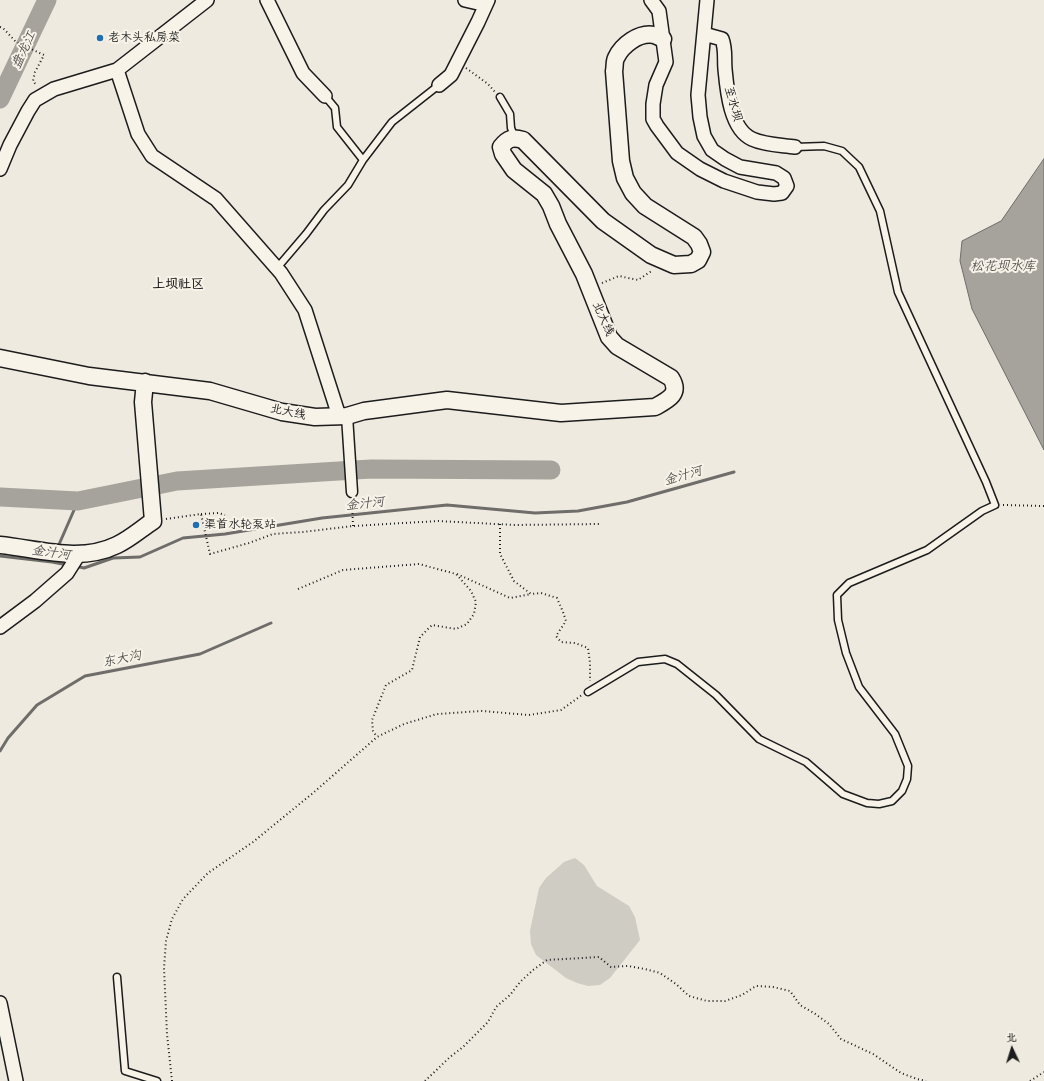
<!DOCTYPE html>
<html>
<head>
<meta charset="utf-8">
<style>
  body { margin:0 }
  #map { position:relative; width:1044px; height:1081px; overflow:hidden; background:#eeeae0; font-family:"Patrick Hand","LXGW WenKai TC",sans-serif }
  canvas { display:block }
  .north { position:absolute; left:992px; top:1029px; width:40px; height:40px; -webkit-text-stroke:3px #f7f3e8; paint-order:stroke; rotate:356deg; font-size:11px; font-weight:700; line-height:16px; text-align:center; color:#1c1c1c }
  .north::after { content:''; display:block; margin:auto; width:14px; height:18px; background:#1c1c1c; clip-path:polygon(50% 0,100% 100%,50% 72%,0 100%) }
</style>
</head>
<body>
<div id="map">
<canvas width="1044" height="1081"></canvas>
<div class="north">北</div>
</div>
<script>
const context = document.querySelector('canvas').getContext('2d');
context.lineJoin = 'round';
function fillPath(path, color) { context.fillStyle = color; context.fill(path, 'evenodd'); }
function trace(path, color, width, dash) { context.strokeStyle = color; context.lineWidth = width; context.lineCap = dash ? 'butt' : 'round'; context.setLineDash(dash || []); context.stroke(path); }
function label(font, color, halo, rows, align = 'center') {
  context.font = font + ' "Patrick Hand","LXGW WenKai TC",sans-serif'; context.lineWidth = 4; context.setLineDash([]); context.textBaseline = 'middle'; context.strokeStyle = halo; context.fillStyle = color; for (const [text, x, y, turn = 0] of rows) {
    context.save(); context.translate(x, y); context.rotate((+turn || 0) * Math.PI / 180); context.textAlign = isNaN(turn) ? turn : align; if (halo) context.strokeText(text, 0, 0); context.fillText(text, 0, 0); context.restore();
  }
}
fillPath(new Path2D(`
  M575 858 584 865 597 886 629 906 635 917 640 940 610 978 600 985 588 986 577 983 566 978 536 955 531 944 530 931 539 888 546 878 564 862Z`), '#cfccc3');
const water = new Path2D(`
  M1044 159V450L972 309 960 261 962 241 1001 221Z`);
fillPath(water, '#a6a39d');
trace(water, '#6f6d69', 1);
trace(new Path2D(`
  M57 549 78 501
  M0 556 52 562 68 565
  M75 566 84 568 113 558 140 557 183 538 225 534 322 518 447 505 535 513 578 511 627 502 734 472
  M0 751 8 738 37 705 85 676 200 654 271 623`), '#6f6d69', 3);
trace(new Path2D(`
  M0 99 47 0
  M0 497 78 501 177 481 371 469 551 470`), '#a6a39d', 19);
const service = new Path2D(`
  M325 96 335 108 337 127 363 160
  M500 97 510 114 511 128 515 138
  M277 268 306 234 324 210 348 185 363 160 392 122 439 85
  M588 692 638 662 665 659 677 664 716 695 759 739 806 762 843 794 867 803 879 804 892 801 902 791 907 779 908 766 895 734 859 687 846 653 838 620 837 595 849 583 927 550 982 511 995 505 986 482 898 292 880 211 859 167 842 151 824 146 795 147
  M117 977 125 1071 157 1081`);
const pedestrian = new Path2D(`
  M347 416 352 492`);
const minor = new Path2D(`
  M267 0 303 73 325 96
  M465 0 478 3 484 0
  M651 0 659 11 666 62 656 85 653 104V119L657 126 677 153 700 169 724 181 757 192 774 194 782 193 787 186 784 178 776 173 740 167 725 159 712 150 704 136 700 117 698 95 707 0
  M704 34 722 39C726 50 724 58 725 69 727 90 730 129 752 139 765 145 781 145 795 147
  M117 70 138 134 152 156 216 199 281 273 305 310 339 416
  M439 85 451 75 478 22 488 0
  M0 169 10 145 28 111 35 100 54 89 117 70 207 0
  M0 627 35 601 67 573 79 554
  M0 1003 16 1081`);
const tertiary = new Path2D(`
  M0 358 89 376 210 391 282 412 315 417 347 416 364 411 447 400 561 413 655 407C668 400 681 394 671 378L617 346 609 337 584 274 558 224 551 206 544 194 514 170 503 154 501 147C508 138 513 137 523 140L603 221 651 255 674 265 691 264 698 260 702 252 699 244 694 237 645 206 633 193 625 178 621 161 614 71C615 67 614 62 616 58 622 45 639 32 654 35 657 36 661 38 663 39
  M0 545C39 549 80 563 117 545 130 539 141 529 153 521L143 402 145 382`);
trace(service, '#1c1c1c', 9);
trace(pedestrian, '#1c1c1c', 13);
trace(minor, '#1c1c1c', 16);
trace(tertiary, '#1c1c1c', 19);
trace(new Path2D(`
  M0 27 3 28 16 42 44 55 35 72 33 81 37 86
  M466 68 488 84 495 92
  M602 283 619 276 638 280 653 270
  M352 501 353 526
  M1003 505 1044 506
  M201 514 219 513 225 515
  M166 519 201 514 210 554 249 543 273 534 303 532 353 526 438 521 515 525 600 524
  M500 524V554L514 581 531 594 541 593 557 598 563 612 566 621 556 636 561 642 575 643 588 648 590 663V681
  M457 574 510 598 531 594
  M298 589 343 570 419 564 456 574 471 591 476 602 474 614 467 624 456 629 432 625 420 637 412 670 386 685 372 720 373 731 377 737
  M172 1081 167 1034 164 968 166 941 172 919 183 899 208 873 253 842 313 793 377 737 404 724 437 714 482 711 529 715 561 710 582 695
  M425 1081 450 1057 463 1047 488 1022 496 1007 510 995 520 982 533 970 547 960 599 957 611 967 628 966 645 969 660 973 676 984 689 996 707 1001H725L742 995 756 986 773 987 790 991 800 1005 814 1013 829 1024 841 1039 873 1054 901 1073 917 1079 926 1081
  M1030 1081 1044 1072`), '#1c1c1c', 2, [1, 3]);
trace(service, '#f7f3e8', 6);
trace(pedestrian, '#f7f3e8', 10);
trace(minor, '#f7f3e8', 13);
trace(tertiary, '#f7f3e8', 16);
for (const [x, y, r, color] of [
  [100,38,4,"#1f6fb2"],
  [196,525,4,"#1f6fb2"]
]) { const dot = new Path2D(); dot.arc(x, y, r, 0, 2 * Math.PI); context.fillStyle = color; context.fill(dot); trace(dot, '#f7f3e8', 1.5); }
label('12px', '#1c1c1c', '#f7f3e8', [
  ["老木头私房菜",108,38],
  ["渠首水轮泵站",204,525]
], 'left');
label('12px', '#1c1c1c', '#f7f3e8', [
  ["至水坝",733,104,74],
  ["北大线",603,319,66],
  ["北大线",288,412,12]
]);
label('italic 13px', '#535250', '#f7f3e8', [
  ["盘龙江",24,50,-65],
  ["松花坝水库",1003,267],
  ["金汁河",683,476,-16],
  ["金汁河",365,504,-6],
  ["金汁河",51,553,8],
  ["东大沟",122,659,-11]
]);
label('bold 13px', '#1c1c1c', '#f7f3e8', [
  ["上坝社区",178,285]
]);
</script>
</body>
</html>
